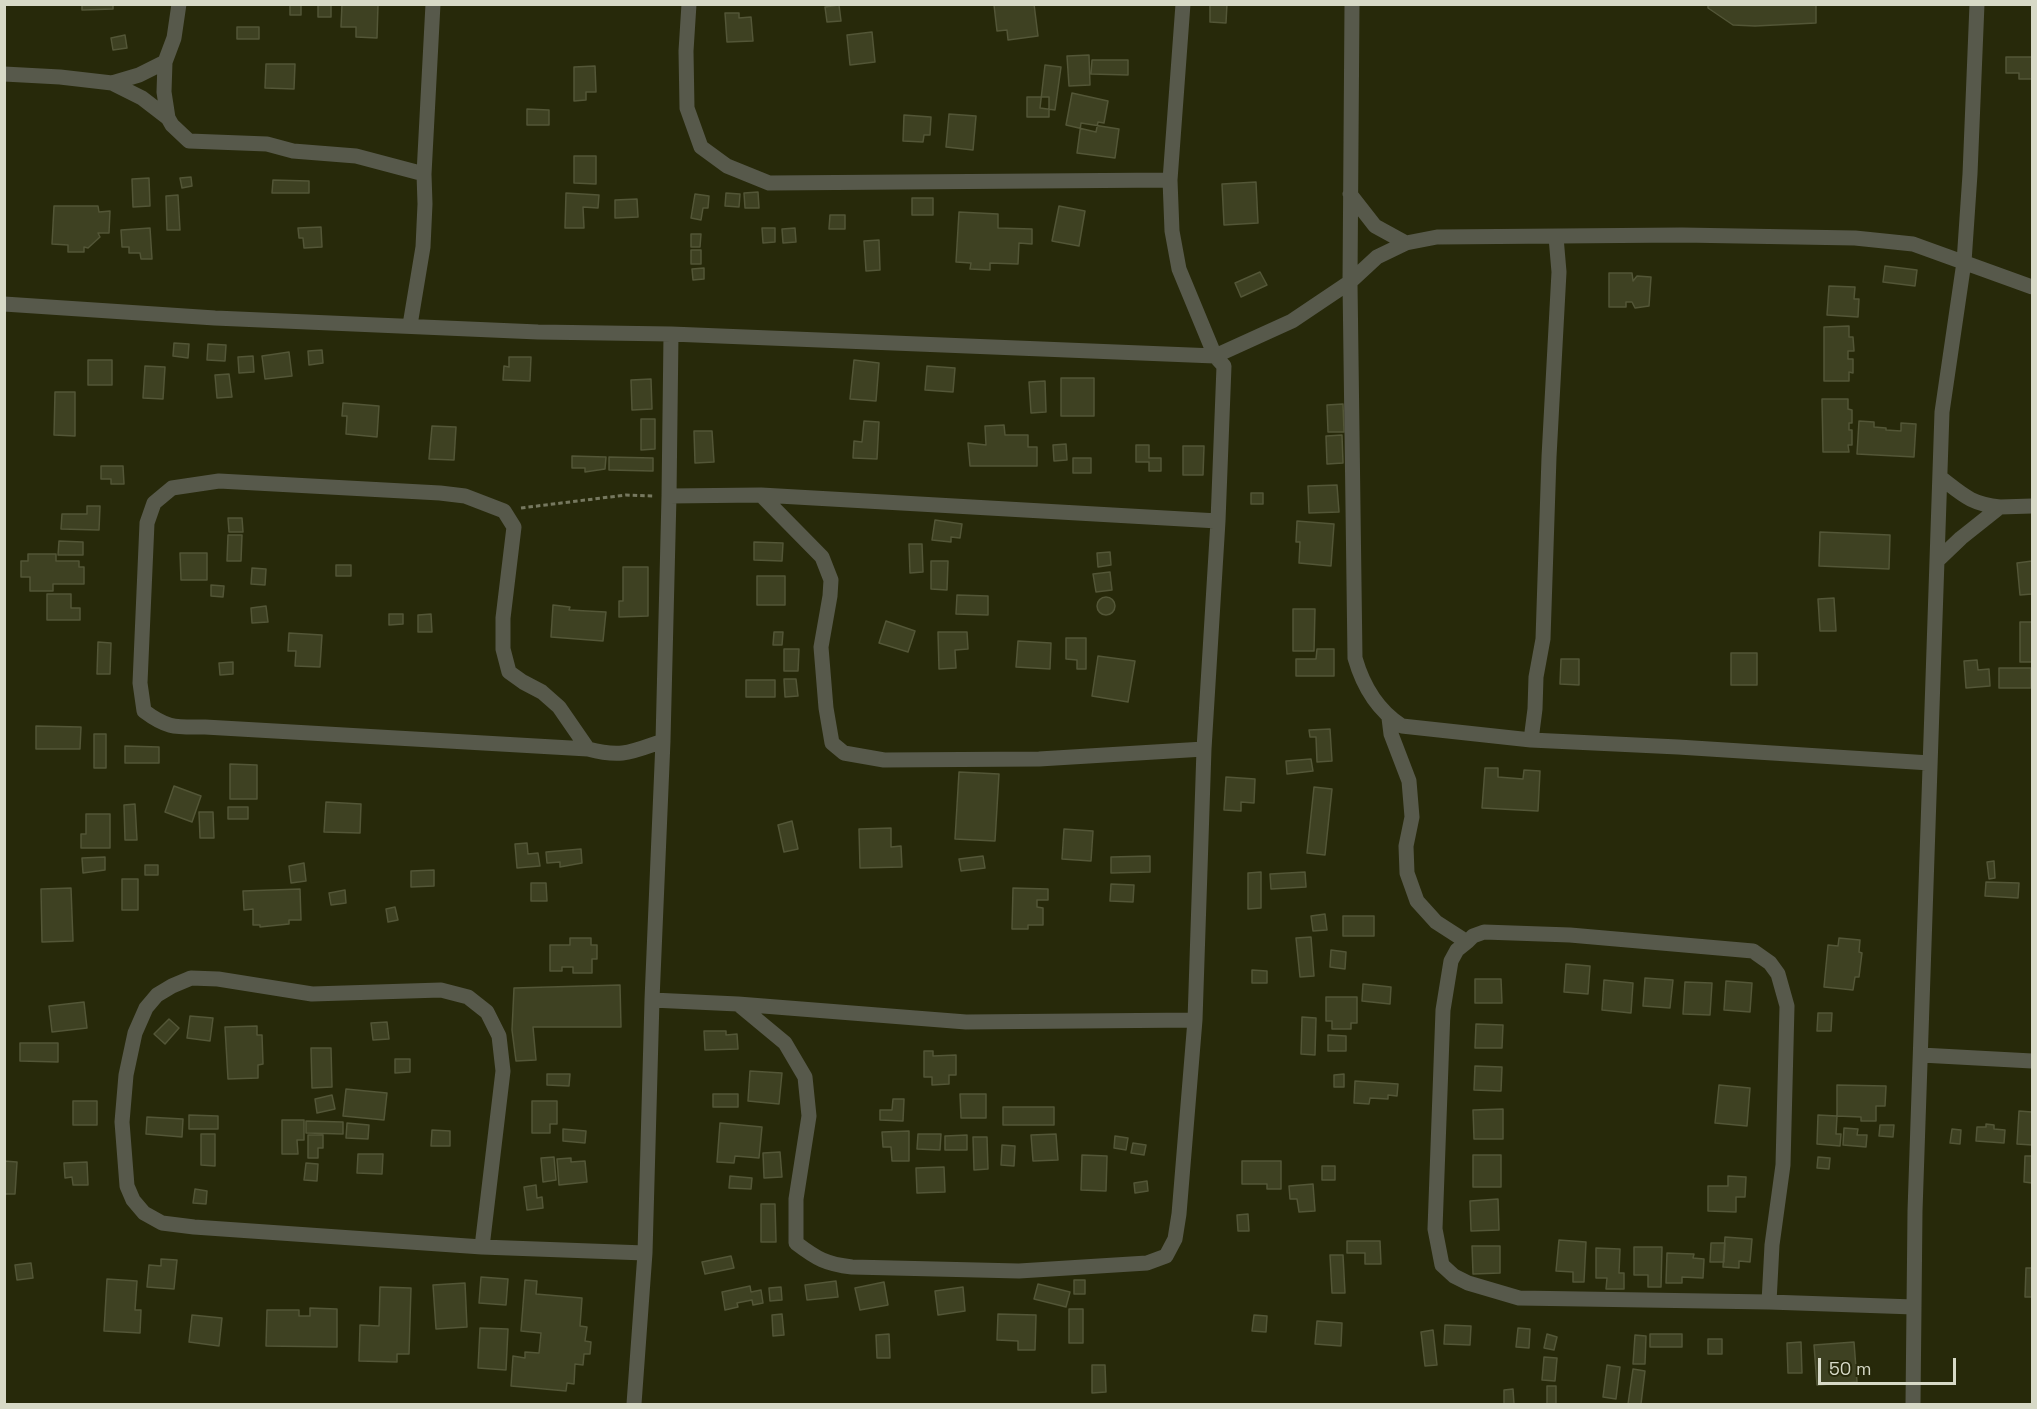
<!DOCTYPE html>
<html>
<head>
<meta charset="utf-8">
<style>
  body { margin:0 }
  #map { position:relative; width:2037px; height:1409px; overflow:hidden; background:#27290a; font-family:"Space Grotesk",sans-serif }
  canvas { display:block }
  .frame { position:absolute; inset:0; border:6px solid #d7d9c7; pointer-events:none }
  .scale { position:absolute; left:1818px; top:1358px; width:138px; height:27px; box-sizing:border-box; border:3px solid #d7d9c7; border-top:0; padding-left:8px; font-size:18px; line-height:21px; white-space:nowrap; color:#d7d9c7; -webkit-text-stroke:4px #27290a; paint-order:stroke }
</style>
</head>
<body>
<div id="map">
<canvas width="2037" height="1409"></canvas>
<div class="frame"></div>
<div class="scale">50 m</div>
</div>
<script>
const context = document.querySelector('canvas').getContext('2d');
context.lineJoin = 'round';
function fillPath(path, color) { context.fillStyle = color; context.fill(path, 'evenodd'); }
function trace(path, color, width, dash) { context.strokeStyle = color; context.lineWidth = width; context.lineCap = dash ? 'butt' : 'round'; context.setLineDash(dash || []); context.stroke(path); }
const building = new Path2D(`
  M82 4H113V9L82 10Z
  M290 4H301V15H290Z
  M318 4H331V17H318Z
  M342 4 378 5 377 38 356 37V27H341Z
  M1034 4 1038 36 1008 40 1007 30 997 31 994 5Z
  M1210 4H1227L1226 23 1210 22Z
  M1708 4H1816V23L1755 26 1733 25 1708 8Z
  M839 5 841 21 827 22 825 7Z
  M725 13H739V18L751 17 753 41 727 42Z
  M237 27H259V39H237Z
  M872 32 875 62 850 65 847 35Z
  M125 35 127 48 113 50 111 38Z
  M1089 55 1090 85 1069 86 1067 56Z
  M2006 57H2032V79H2019V73H2006Z
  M1092 60H1128V75L1091 74Z
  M266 64H295L294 89 265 88Z
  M1045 65 1061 67 1055 110 1040 108Z
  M595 66 596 92H586V100L574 101V67Z
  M1072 93 1108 101 1104 123 1098 122 1096 132 1066 125Z
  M1027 97H1049V117H1027Z
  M527 109 549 110V125H527Z
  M949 114 976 116 973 150 946 147Z
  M904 115 931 117 930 135H924L923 142 903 141Z
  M1081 123 1119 129 1115 158 1077 153Z
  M574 156H596V184L574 183Z
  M191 177 192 186 182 188 180 178Z
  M149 178 150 206 133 207 132 179Z
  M273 180 309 181V193H272Z
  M1256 182 1258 223 1224 225 1222 184Z
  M758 192 759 208H745L744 193Z
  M566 193 599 195 598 208 583 207 584 228H565Z
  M726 193 740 194 739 207 725 206Z
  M695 194 709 196 708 208H703L701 220 691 218Z
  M178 195 180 230H167L166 196Z
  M912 198H933V215H912Z
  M637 199 638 217 615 218V200Z
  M54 206H98L99 212 110 211 109 233H98L100 237 88 248 84 247V252H68V245L52 244Z
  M1059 206 1085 211 1079 246 1052 241Z
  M959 212 998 214V228L1032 229V244L1019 243 1018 264 990 263V270L970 269 971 263 956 262Z
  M830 215H845V229H829Z
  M321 227 322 247 304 248 303 238H299L298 228Z
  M150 228 152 259H141L140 253H129V247H122L121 230Z
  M762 228H775V242L763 243Z
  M795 228 796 242 783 243 782 229Z
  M691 234H701L700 247H691Z
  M879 240 880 270 866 271 864 241Z
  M691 250H701V264H691Z
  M1885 266 1917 270 1915 286 1883 282Z
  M704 268V279L693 280 692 269Z
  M1260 272 1267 285 1241 297 1235 283Z
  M1609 273H1632L1633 281 1637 276 1651 277 1649 306 1635 308 1632 302H1626V307H1609Z
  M1829 286 1855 287 1854 299H1859L1858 317 1827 315Z
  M1849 326V337H1853L1854 351H1848V359H1853V373L1849 372V381H1824V327Z
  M174 343 189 344 188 358 173 356Z
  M208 344 226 345 225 361 207 360Z
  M322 350 323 363 309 365 308 351Z
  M289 352 292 376 265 379 262 356Z
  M253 356 254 372 239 373 238 357Z
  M509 357H531L530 381 503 380 504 366 509 367Z
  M88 360H112V385H88Z
  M854 360 879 363 876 401 850 399Z
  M145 366 165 367 163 399 143 398Z
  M927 366 955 368 953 392 925 390Z
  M229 374 232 397 217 398 215 375Z
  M1061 378H1094V416H1061Z
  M651 379 652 409 632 410 631 380Z
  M1045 381 1046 412 1031 413 1029 382Z
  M55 392H75V436L54 435Z
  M1822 399H1848V409L1852 410V423H1849V430H1852V445H1848L1849 452H1823Z
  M343 403 379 406 377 437 346 434 347 416H342Z
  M1343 404 1344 432H1328L1327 405Z
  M641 419H655V449L641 450Z
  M864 421 879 422 877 459 853 458 854 441 862 442Z
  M1859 421 1874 422V427L1886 428V430L1901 431V423L1916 424 1914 457 1857 454Z
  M1004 425 1005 435H1028V447H1037V466H970L968 443 986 445 985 426Z
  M432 426 456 427 454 460 429 459Z
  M694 431H712L714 462 695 463Z
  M1342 435 1343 463 1327 464 1326 436Z
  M1066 444 1067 460 1054 461 1053 445Z
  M1136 445H1149V458H1161V471H1149V462H1136Z
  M1183 446H1204L1203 475H1183Z
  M572 456 606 457 605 469 585 472V468H572Z
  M609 457 653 458V471L609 470Z
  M1073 458H1091V473H1073Z
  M101 466H123L124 484H111V479H101Z
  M1337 485 1339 512 1309 513 1308 486Z
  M1251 493H1263V504H1251Z
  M87 506H100L99 530 61 529 62 514H87Z
  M228 518H242L243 532H229Z
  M935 520 962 524 960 538 951 537V542L932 540Z
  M1297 521 1334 524 1331 566 1299 563 1300 542H1296Z
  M1820 532 1890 535 1889 569 1819 566Z
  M228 535H242L241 561H227Z
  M59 541 83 542V555H58Z
  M754 542 783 543 782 561 754 560Z
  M909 544H922L923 572 910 573Z
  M1110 552 1111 565 1098 567 1097 553Z
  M180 553H207V580H181Z
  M28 554H56V561H79V567H84V584H53V591H30V577H21V561H28Z
  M931 561H948L947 590 931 589Z
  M2032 561V594L2020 595 2017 563Z
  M336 565H351V576H336Z
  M623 567H648V616L619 617V601H623Z
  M252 568 266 569 265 585 251 584Z
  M1110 572 1112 590 1096 592 1093 574Z
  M757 576H785V605H757Z
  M211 585 224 586 223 597 211 596Z
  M47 594H71V608H80V620H47Z
  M957 595 988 596V615L956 614Z
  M1097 606a9 9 0 1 1 18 0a9 9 0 1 1-18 0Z
  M1834 598 1836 631H1820L1818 599Z
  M553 605 570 607 569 610 606 612 603 641 551 637Z
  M266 606 268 622 252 623 251 608Z
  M1293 609H1315L1314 651H1293Z
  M389 614H403V624L389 625Z
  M431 614 432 632H418V615Z
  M886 621 915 631 908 652 879 643Z
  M2020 622H2032V662H2020Z
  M774 632H783L782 645H773Z
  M938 632H967L968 649 955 650 956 668 939 669Z
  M289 633 322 635 320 667 295 666 296 651H288Z
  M1066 638H1086V669H1077V660L1066 659Z
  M1018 641 1051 643 1050 669 1016 667Z
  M98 642 111 643 110 674H97Z
  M784 649H799L798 671H784Z
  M1317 649H1334V676H1296V659H1316Z
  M1731 653H1757V685H1731Z
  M1098 656 1135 661 1128 702 1092 696Z
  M1561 659H1579V685L1560 684Z
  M1977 660 1978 670 1989 669 1990 686 1966 688 1964 661Z
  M233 662V674L220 675 219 663Z
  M1999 668H2031V688H1999Z
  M784 679H796L798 696 785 697Z
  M746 680H775V697H746Z
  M36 726 81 727 80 749H36Z
  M1330 729 1332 761 1317 762 1316 737H1310L1309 730Z
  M94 734H106V768H94Z
  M125 746 159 747V763H125Z
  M1311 759 1313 771 1287 774 1286 761Z
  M230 764 257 765V799H230Z
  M1485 768H1498V777L1523 779 1524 770 1540 771 1538 811 1482 808Z
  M959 772 999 774 995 841 955 839Z
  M1226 777 1255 779 1254 803 1241 802V811L1224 810Z
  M174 786 201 796 192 822 165 812Z
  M1314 787 1332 789 1325 855 1307 853Z
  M326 802 361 804 360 833 324 832Z
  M135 804 137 840H125L124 805Z
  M228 807H248V819H228Z
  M199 812H213L214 838H200Z
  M86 814H110V848H81V834H86Z
  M792 821 798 849 784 852 778 825Z
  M891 828V847L901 846 902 867 860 868 859 829Z
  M1064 829 1093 831 1091 861 1062 859Z
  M527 843 528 854 538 853 540 866 517 868 515 844Z
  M581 849 582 863 560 867V862L547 863 546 852Z
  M983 856 985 868 961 871 959 859Z
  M1150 856V872L1111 873V857Z
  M105 857V870L83 873 82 858Z
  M1994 861 1995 878 1989 879 1987 862Z
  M304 863 306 881 291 883 289 866Z
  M145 865H158V875H145Z
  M434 870V886L411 887V871Z
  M1261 872V908L1248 909V873Z
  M1305 872 1306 887 1271 889 1270 874Z
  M122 879H138V910H122Z
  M1986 882 2019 883 2018 898 1985 896Z
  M531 883H546L547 901H531Z
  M1111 884 1134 885 1133 902 1110 901Z
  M71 888 73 941 42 942 41 889Z
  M1013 888 1048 889V900H1037V907L1043 908V925H1028V929H1012Z
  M300 889 301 920H289V924L260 927V925H253V909L244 910 243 891Z
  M345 890 346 903 331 905 329 893Z
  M395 907 398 920 388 922 386 909Z
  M1325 914 1327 930 1313 931 1311 916Z
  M1343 916H1374V936H1343Z
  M1311 937 1314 976 1300 977 1296 938Z
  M570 938H591V945H597V959H592V973H573V967H562V971H550V945H570Z
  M1839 938 1860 940 1859 952 1862 953 1859 977H1855L1853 990 1824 987 1828 945 1838 946Z
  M1331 950 1346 952 1345 969 1330 967Z
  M1566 964 1590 966 1588 994 1564 992Z
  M1252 970 1267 971V983H1252Z
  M1645 978 1673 980 1670 1008 1643 1006Z
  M1475 979H1501L1502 1003H1475Z
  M1604 980 1633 983 1631 1013 1602 1010Z
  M1726 981 1752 983 1750 1012 1724 1010Z
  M1685 982 1712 983 1710 1015 1683 1014Z
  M1363 984 1391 987 1390 1004 1362 1001Z
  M620 985 621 1027H533L536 1060 516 1061 512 1030 514 988Z
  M1326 997H1357V1023H1351V1029H1332V1021H1326Z
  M84 1002 87 1028 52 1032 49 1006Z
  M1818 1013H1832L1831 1031H1817Z
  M190 1016 213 1018 210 1041 187 1038Z
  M1302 1017 1316 1018 1315 1055 1301 1054Z
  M169 1019 179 1028 165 1044 154 1034Z
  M387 1022 389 1039 373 1040 371 1023Z
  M1476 1024 1503 1025 1502 1048H1475Z
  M257 1026V1035H262L263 1064 258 1065V1078L228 1079 225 1027Z
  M704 1031H726V1035L737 1034 738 1049 705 1050Z
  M1328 1035 1346 1036V1051H1328Z
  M20 1043H58V1062L20 1061Z
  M311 1048H331L332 1087 312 1088Z
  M924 1051H933V1056L956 1055V1075H949V1084L932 1085V1077H924Z
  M395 1059H410V1072L395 1073Z
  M1475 1066 1502 1067 1501 1091 1474 1090Z
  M750 1071 782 1073 779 1104 748 1101Z
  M547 1074H570L569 1086 547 1085Z
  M1344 1074V1087H1334V1075Z
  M1355 1081 1398 1084 1397 1096 1388 1095V1099L1370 1098 1369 1104 1354 1103Z
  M1719 1085 1750 1088 1747 1126 1715 1123Z
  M1837 1085 1886 1086 1885 1106H1876V1121H1861V1117L1837 1116Z
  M346 1089 387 1093 384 1120 343 1116Z
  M713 1094H738V1107H713Z
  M960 1094H986V1118H961Z
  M332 1095 335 1109 317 1113 315 1099Z
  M893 1099H904L903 1121 880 1120V1110H892Z
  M73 1101H97V1125H73Z
  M532 1101H557V1124H550V1133H532Z
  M1003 1107H1054V1125H1003Z
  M1503 1109V1139H1474L1473 1110Z
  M2019 1111 2032 1112V1145L2017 1144Z
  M189 1115 218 1116V1129H189Z
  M1818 1115 1837 1116 1836 1134H1841L1840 1146 1817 1144Z
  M147 1117 183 1119 182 1137 146 1134Z
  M282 1120H304V1140H297L298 1154H282Z
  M306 1121 343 1122V1134L306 1133Z
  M347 1123 369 1125 368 1139 346 1138Z
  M720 1123 762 1127 759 1158 735 1156 734 1163 717 1162Z
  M1986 1124 1994 1125V1129L2005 1130 2004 1143 1976 1141 1977 1127H1986Z
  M1880 1125H1894L1893 1137 1879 1136Z
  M1844 1128 1858 1129 1857 1135H1867L1866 1147 1843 1145Z
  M563 1129 586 1131 585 1143 563 1141Z
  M1952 1129 1961 1130 1960 1144 1950 1143Z
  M432 1130 450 1131V1146H431Z
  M909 1131V1161H892L891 1147H883L882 1132Z
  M201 1134H215V1166L201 1165Z
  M918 1134H941L940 1150 917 1149Z
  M1056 1134 1058 1160 1033 1161 1031 1135Z
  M308 1135H323V1148H318V1158H308Z
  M967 1135V1150H945V1136Z
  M1115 1136 1128 1138 1126 1150 1114 1148Z
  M973 1137H987L988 1169 974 1170Z
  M1133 1143 1146 1145 1144 1155 1131 1153Z
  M1002 1145 1015 1146 1014 1166 1001 1165Z
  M780 1152 782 1177 764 1178 763 1153Z
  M358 1154H383L382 1174 357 1173Z
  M1082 1155 1107 1156 1106 1191 1081 1190Z
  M1473 1155H1501V1187H1473Z
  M2025 1156H2032V1183L2024 1182Z
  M554 1157 556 1180 543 1182 541 1158Z
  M1818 1157 1830 1158 1829 1169 1817 1168Z
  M571 1158V1162L585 1161 587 1182 559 1185 557 1159Z
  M4 1161 17 1162 15 1194H4Z
  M1242 1161H1281V1189H1267V1184H1242Z
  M87 1162 88 1185H73L72 1177 65 1178 64 1163Z
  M306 1163 318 1164 317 1181 304 1180Z
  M1322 1166H1335V1180H1322Z
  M944 1167 945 1192 917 1193 916 1168Z
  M730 1176 752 1178 751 1189 729 1188Z
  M1728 1176 1746 1177 1745 1197H1736V1212L1708 1211V1186H1728Z
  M1147 1181 1148 1191 1135 1193 1134 1183Z
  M1313 1184 1315 1211 1299 1212 1297 1199H1290L1289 1186Z
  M536 1185 537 1198 542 1197 543 1208 527 1210 524 1187Z
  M195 1189 207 1191 206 1204 193 1203Z
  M1498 1199 1499 1230 1471 1231 1470 1201Z
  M761 1204H775L776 1242H761Z
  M1248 1214 1249 1231H1238L1237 1215Z
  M1725 1237 1752 1239 1750 1262 1739 1261V1268L1723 1267Z
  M1559 1240 1586 1242 1584 1282H1573V1272L1556 1271Z
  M1347 1241H1380L1381 1264H1365V1253H1347Z
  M1711 1243H1725L1724 1262H1710Z
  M1472 1246H1500V1273L1473 1274Z
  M1634 1247H1662L1661 1287H1648V1275H1634Z
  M1596 1248 1620 1249 1619 1273H1624V1289H1606L1607 1278H1596Z
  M1667 1253 1694 1254 1693 1258 1704 1259 1703 1278 1682 1277V1283H1666Z
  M1330 1255H1343L1345 1293H1332Z
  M731 1256 734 1268 705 1274 702 1262Z
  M161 1259 177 1260 174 1289 147 1287 149 1265 161 1266Z
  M31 1263 33 1278 17 1280 15 1265Z
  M2026 1268H2032V1297H2025Z
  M481 1277 508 1279 506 1305 479 1303Z
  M107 1279 137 1281 135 1310H141L140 1333 104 1331Z
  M525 1280 537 1281 536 1294 582 1298 580 1326 587 1327 585 1341 591 1342 590 1354H584L583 1365 575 1364 574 1384 567 1383 566 1391 511 1386 513 1356 525 1358V1352L539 1353 541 1333 521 1331Z
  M1074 1280H1085V1294H1074Z
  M836 1281 838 1297 807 1300 805 1285Z
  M884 1282 888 1305 860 1310 855 1288Z
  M465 1283 467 1327 436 1329 433 1285Z
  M1038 1284 1070 1292 1066 1307 1034 1299Z
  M750 1286 751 1292 761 1290 763 1303 753 1305 752 1300 737 1303 738 1307 725 1310 722 1292Z
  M380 1287 411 1288 409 1354H397V1362L359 1361 360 1325 379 1326Z
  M781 1287 782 1300 770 1301 769 1288Z
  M963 1287 965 1311 938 1315 935 1291Z
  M310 1308 337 1309V1347L266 1346 267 1310H299V1316H310Z
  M1069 1309H1083V1343H1069Z
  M782 1314 784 1335 773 1336 772 1315Z
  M998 1314 1036 1315 1035 1350H1018V1341L997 1340Z
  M192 1315 222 1318 219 1346 189 1342Z
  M1254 1315 1267 1316 1266 1332 1252 1331Z
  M1317 1321 1342 1323 1341 1346 1315 1344Z
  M1445 1325 1471 1326 1470 1345 1444 1344Z
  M480 1328 508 1329 506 1370 478 1368Z
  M1518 1328 1530 1329 1529 1348 1516 1347Z
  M1433 1330 1437 1365 1425 1366 1421 1332Z
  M889 1334 890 1358H877L876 1335Z
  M1547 1334 1557 1337 1554 1350 1544 1348Z
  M1650 1334H1682V1347H1650Z
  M1635 1335 1646 1336 1645 1364H1633Z
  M1708 1339H1722V1354H1708Z
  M1801 1342 1802 1373H1788L1787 1343Z
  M1854 1342 1857 1382 1817 1385 1814 1345Z
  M1544 1357 1557 1358 1555 1381 1542 1380Z
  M1092 1365H1105L1106 1392 1092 1393Z
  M1607 1365 1620 1367 1616 1399 1603 1397Z
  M1633 1369 1645 1371 1641 1404H1628Z
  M1547 1386H1556V1404H1547Z
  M1513 1389 1514 1404H1504V1390Z`);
fillPath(building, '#3e4122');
trace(building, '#535637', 1.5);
trace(new Path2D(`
  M521 508 626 495 655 496`), '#76785f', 3, [4.5, 3]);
trace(new Path2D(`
  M179 4 174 38 165 62 164 92 168 118 172 125 189 141 267 144 293 151 356 156 424 174
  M689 4 686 51 687 108 701 147 727 166 769 183 1170 180
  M1352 4 1350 282 1355 658C1363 686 1377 710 1402 726L1531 740 1678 747 1930 763
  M4 74 60 77 112 83 142 98 168 118
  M112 83 139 75 165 62
  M1350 194 1375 226 1406 243
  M4 304 215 318 538 332 671 334 1215 356 1292 321 1350 282 1377 257 1406 243 1437 237 1682 235 1855 238 1913 244 2032 287
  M410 325 423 247 425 204 424 174 433 4
  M1941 478C1963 495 1971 504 2000 507
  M761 495 822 557 831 580 830 596 821 647 826 708 832 743 844 753 884 760 1039 759 1204 749
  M669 496 761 495 1218 521
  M1939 559 1961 538 2000 507 2032 506
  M1389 718 1391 734 1409 781 1412 817 1406 846 1407 873 1417 901 1436 922 1467 942
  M1531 740 1535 709 1536 677 1543 639 1549 457 1559 272 1556 237
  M588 749 559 707 542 692 523 682 509 672 503 649V618L514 527 504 511 465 496 440 493 219 481 172 488 154 503 147 523 140 683 144 711C168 729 176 727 205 727L588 749C622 758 631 752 663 741
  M652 1000 738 1004 966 1022 1195 1020
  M738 1004 785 1043 805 1077 809 1116 796 1199V1243C817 1259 826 1264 852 1267L1019 1271 1147 1263 1166 1256 1175 1239 1179 1214 1195 1020 1204 749 1218 521 1224 366 1215 356 1179 269 1172 231 1170 180 1183 4
  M1921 1055 2032 1061
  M482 1247 503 1071 499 1036 487 1012 468 997 441 990 312 994 218 979 191 978 172 986 157 995 146 1008 135 1033 126 1075 122 1122 127 1186 133 1200 144 1213 162 1223 194 1227 482 1247 645 1253
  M1769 1302 1772 1245 1783 1165 1787 1006 1778 974 1770 963 1753 951 1570 935 1484 932 1473 936 1467 942 1457 950 1451 961 1443 1010 1435 1229 1442 1265 1454 1276 1468 1283 1519 1298 1769 1302 1914 1307
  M634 1404 645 1253 652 1000 663 741 669 496 671 334
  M1913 1404 1915 1211 1942 412 1964 262 1970 174 1977 4`), '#57594b', 15);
</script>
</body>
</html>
